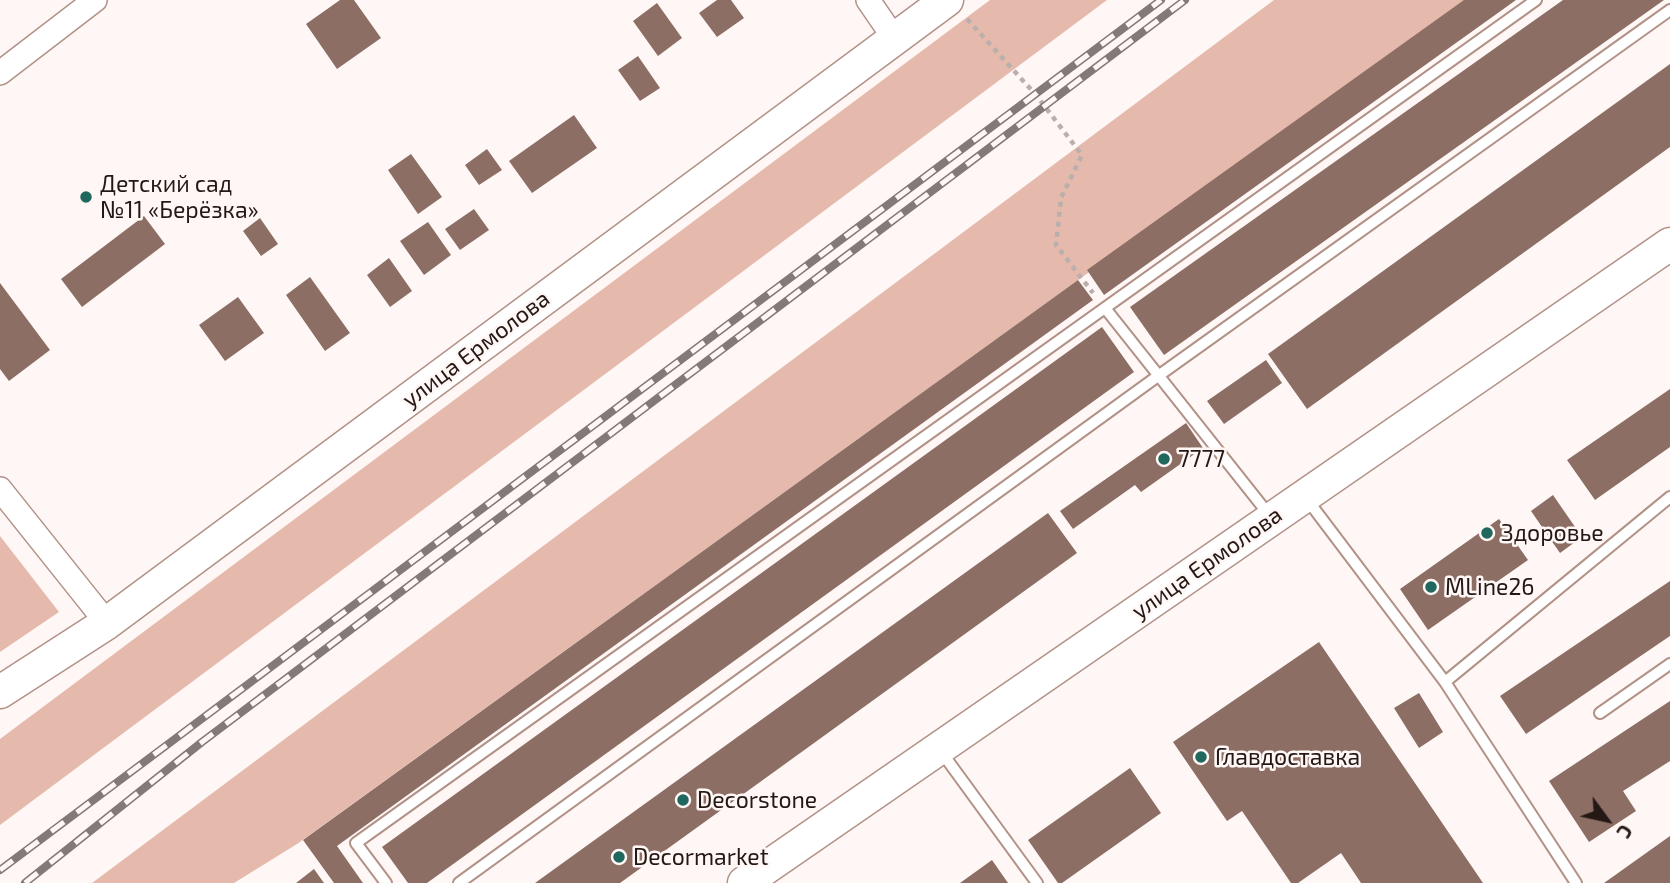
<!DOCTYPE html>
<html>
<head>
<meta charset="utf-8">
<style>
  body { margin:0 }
  #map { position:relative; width:1670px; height:883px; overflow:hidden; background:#fff7f5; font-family:"Exo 2",sans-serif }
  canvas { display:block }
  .north { position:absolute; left:1572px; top:785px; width:70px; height:70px; -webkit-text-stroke:5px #fff7f5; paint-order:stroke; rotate:123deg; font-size:19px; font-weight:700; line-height:28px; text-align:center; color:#241814 }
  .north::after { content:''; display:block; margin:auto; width:24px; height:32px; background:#241814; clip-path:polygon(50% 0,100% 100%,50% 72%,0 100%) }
</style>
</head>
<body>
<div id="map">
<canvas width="1670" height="883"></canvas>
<div class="north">С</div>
</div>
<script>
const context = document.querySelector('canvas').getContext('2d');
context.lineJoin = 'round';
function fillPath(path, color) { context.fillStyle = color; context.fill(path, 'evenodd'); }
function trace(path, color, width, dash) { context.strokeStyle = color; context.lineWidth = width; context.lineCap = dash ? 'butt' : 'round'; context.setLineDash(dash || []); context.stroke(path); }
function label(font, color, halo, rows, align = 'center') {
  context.font = font + ' "Exo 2",sans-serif'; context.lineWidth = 5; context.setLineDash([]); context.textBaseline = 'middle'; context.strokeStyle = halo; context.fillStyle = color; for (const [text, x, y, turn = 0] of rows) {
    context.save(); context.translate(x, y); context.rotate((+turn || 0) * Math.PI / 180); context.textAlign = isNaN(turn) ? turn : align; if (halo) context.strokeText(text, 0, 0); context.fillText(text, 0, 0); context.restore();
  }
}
fillPath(new Path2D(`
  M990 0H1107L0 825V739Z
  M1274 0H1466L297 844 234 883H92Z
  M0 536 59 612 0 652Z`), '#e5baac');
fillPath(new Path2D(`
  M340 0H354L381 38 337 69 306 24Z
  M717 0H731L744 18 717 37 699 13Z
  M1464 0H1516L1104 295 1087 270Z
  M1563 0H1664L1164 355 1130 307Z
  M657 3 682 38 658 56 633 21Z
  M638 56 660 88 640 101 618 70Z
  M1670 64V147L1307 409 1268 354Z
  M574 115 597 148 532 193 509 161Z
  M487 149 502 170 479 185 465 165Z
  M411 154 442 197 418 214 388 170Z
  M474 209 489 230 460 250 445 229Z
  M144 216 165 244 82 307 61 279Z
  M260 218 278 244 261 256 243 231Z
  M428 222 451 255 424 275 400 241Z
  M389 258 412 291 390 307 367 275Z
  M310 277 350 333 325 351 286 295Z
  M1078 280 1093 300 337 846 363 883H334L303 840Z
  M0 283 50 350 9 381 0 369Z
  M238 297 264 333 225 361 199 325Z
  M1102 327 1134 372 427 883H408L382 847Z
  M1266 360 1282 383 1224 424 1207 401Z
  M1670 389V447L1595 500 1567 460Z
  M1186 423 1203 448 1141 492 1135 485 1073 529 1060 511Z
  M1553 495 1582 537 1560 553 1531 511Z
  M1048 513 1077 553 749 790 620 883H535Z
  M1499 519 1528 560 1428 630 1400 589Z
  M1670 581V636L1526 734 1500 696Z
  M1319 642 1483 883H1361L1341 853 1298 883H1291L1242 811 1227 821 1173 742Z
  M1419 693 1443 732 1419 748 1394 708Z
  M1670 701V761L1623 791 1636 811 1589 842 1549 781Z
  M1130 768 1161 813 1062 883H1058L1028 840Z
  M1670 836V883H1604Z
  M992 860 1008 883H960Z
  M314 869 324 883H296Z`), '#8c6e64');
const lane = new Path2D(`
  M1105 308 1270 516
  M1306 498 1445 682 1576 883
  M1445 682 1670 497
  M1600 713 1670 664
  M940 750 1037 883
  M386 883 356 843 1536 0
  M459 883 1158 376 1670 10`);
const street = new Path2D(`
  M868 0 894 38
  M0 73 95 0
  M0 489 107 623`);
const secondary = new Path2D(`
  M0 692 107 623 947 0
  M744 883 1670 244`);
trace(lane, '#b29187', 14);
trace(street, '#b29187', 26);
trace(secondary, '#b29187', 35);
trace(new Path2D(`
  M967 19 1036 95 1082 155 1061 198 1056 245 1093 293`), '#b9b0ad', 4.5, [5, 5]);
trace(lane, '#fff', 10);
trace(street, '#fff', 23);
trace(secondary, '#fff', 32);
const rail = new Path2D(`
  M0 870 1161 0
  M25 883 202 742 1185 0`);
trace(rail, '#837976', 8);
trace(rail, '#fff7f5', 5, [16]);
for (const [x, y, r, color] of [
  [86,197,7,"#20685d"],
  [1164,459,7,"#20685d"],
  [1487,533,7,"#20685d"],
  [1431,587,7,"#20685d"],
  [1201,757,7,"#20685d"],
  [683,800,7,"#20685d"],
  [619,857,7,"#20685d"]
]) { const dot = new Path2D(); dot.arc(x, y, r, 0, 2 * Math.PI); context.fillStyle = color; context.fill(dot); trace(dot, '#fff7f5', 2.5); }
label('23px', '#241814', '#fff7f5', [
  ["Детский сад",100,184],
  ["№11 «Берёзка»",100,210],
  ["7777",1178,459],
  ["Здоровье",1501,533],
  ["MLine26",1445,587],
  ["Главдоставка",1215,757],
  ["Decorstone",697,800],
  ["Decormarket",633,857]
], 'left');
label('23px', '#241814', '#fff7f5', [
  ["улица Ермолова",476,349,-37],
  ["улица Ермолова",1207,563,-35]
]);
</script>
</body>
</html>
